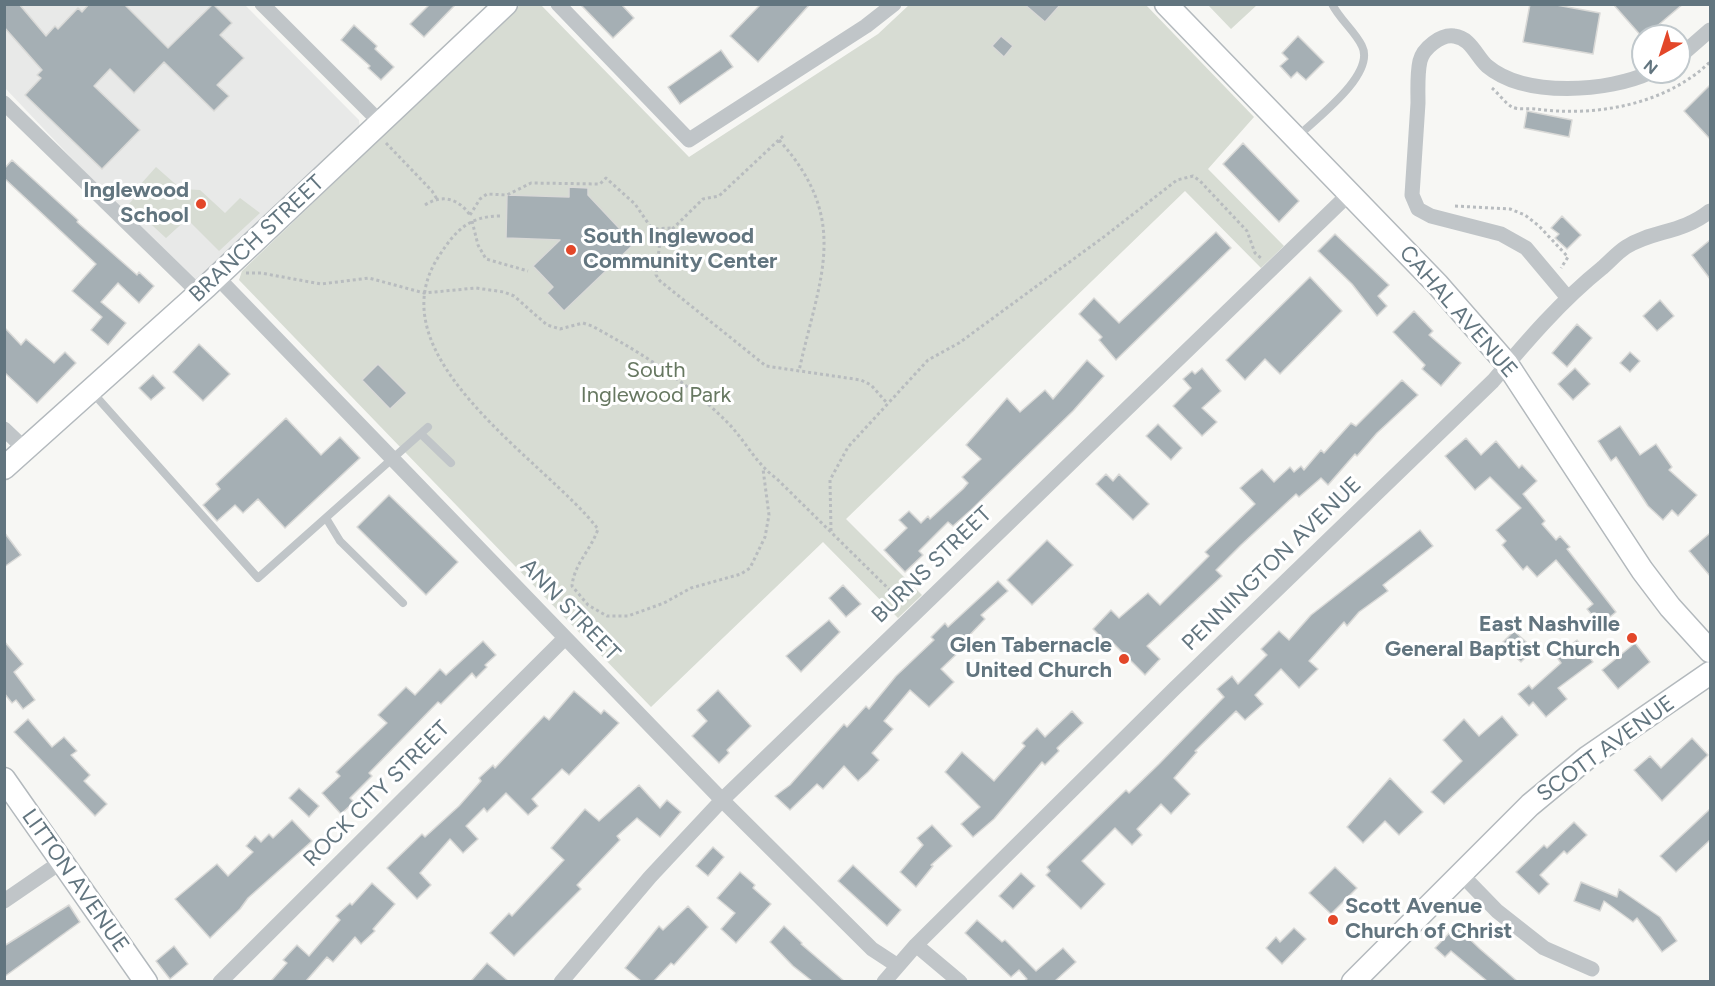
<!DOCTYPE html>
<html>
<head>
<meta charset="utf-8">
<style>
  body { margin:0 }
  #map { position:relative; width:1715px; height:986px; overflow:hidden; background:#f7f7f4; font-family:Figtree,sans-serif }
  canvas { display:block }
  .frame { position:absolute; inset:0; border:6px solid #62757f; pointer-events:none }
  .north { position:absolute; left:1631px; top:24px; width:60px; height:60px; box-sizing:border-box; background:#fff; border:2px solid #c0c8cc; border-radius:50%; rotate:219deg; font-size:16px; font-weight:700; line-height:24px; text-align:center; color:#62757f }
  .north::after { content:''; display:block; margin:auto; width:21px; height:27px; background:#e34729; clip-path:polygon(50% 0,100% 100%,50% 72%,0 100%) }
</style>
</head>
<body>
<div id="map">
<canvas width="1715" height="986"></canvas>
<div class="frame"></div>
<div class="north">N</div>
</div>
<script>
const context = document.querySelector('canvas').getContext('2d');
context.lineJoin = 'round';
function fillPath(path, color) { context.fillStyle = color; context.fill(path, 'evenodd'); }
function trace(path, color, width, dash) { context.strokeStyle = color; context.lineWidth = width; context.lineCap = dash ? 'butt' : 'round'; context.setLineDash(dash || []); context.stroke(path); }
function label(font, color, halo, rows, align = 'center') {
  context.font = font + ' Figtree,sans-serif'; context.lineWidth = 6; context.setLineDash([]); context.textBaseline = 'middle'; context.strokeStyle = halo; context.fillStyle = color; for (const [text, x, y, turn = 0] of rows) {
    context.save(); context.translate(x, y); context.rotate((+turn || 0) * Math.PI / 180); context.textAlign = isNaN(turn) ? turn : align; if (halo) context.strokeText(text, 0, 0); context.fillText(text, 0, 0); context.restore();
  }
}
fillPath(new Path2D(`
  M5 5H245L359 120 360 130 192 285 5 88Z`), '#e8e9e8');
fillPath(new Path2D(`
  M521 4 541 5 689 157 878 34 909 5H1146L1254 117 1208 169 1284 246 1261 268 1185 191 846 519 922 595 898 618 823 542 651 707 239 280 242 271Z
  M1208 5H1257L1231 29Z
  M156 167 181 189 200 190 225 213 240 198 260 213 219 251 187 219 166 238 129 204 135 197 132 194Z`), '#d7dcd3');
const building = new Path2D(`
  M4 4H19L46 36 55 26 58 29 78 8 82 12 89 4H124L168 48 213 4 232 23 220 35 244 58 217 85 229 96 214 111 164 62 134 93 110 69 94 86 140 130 102 169 25 95 41 78 37 75 42 70 4 27Z
  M430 4H456L424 37 410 24Z
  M580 4H621L634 18 613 38Z
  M761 4H810L758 62 730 36Z
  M1024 4H1061L1045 22Z
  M1530 4H1551L1600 13 1593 54 1523 42Z
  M1613 4H1683L1643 38Z
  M354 25 377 46 375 49 394 67 381 80 368 68 370 66 341 40Z
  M1001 36 1013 46 1004 57 992 46Z
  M1298 36 1324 62 1306 80 1297 72 1291 78 1280 66 1288 59 1282 53Z
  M721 50 733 67 680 104 668 87Z
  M1710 85V139L1684 111Z
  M1527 111 1572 120 1569 137 1524 128Z
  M1243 143 1299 201 1279 222 1223 164Z
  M12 160 78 220 77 222 137 275 139 272 154 286 139 303 118 283 101 302 126 323 108 345 91 330 102 317 72 291 96 264 4 178V169Z
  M569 187 588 188V195L634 244 564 311 547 293 553 287 533 266 560 240 506 238 507 195 569 197Z
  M1562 216 1581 235 1567 249 1555 238 1559 234 1551 228Z
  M1216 232 1231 248 1116 360 1099 340 1102 337 1079 314 1094 298 1119 323Z
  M1335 234 1389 285 1378 296 1387 306 1377 316 1352 284 1318 251Z
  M1710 240V279L1692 255Z
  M1310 277 1342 311 1280 374 1265 359 1245 380 1226 360Z
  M1660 300 1674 316 1657 331 1643 316Z
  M1414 311 1433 331 1429 335 1461 363 1441 386 1422 369 1425 365 1393 332Z
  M1577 324 1592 338 1567 367 1552 353Z
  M4 327 21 345 26 339 54 363 65 352 76 363 37 403 4 372Z
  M199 344 230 374 203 401 173 372Z
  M1630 352 1640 361 1630 372 1620 363Z
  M1087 360 1104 376 1073 411 971 510 953 526 948 522 919 551 923 555 905 572 884 550 907 528 899 520 909 511 921 523 928 516 930 519 963 489 968 483 962 477 981 459 966 445 1007 398 1020 412 1045 390 1053 399Z
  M378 364 407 393 390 409 362 380Z
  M1202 368 1221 391 1202 408 1217 422 1202 436 1173 406 1191 388 1183 379 1192 371 1195 374Z
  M1575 368 1590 384 1573 400 1558 384Z
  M153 375 165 388 151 400 139 388Z
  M1402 380 1418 395 1377 433 1357 456 1355 454 1328 485 1321 478 1299 497 1296 494 1241 545 1216 570 1222 576 1147 646 1160 659 1145 675 1114 644 1111 647 1093 629 1111 610 1119 618 1148 593 1160 605 1209 556 1205 552 1255 504 1240 488 1250 479 1262 469 1274 482 1290 467 1294 472 1301 466 1304 470 1321 450 1324 453 1351 423 1356 426Z
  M286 418 321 455 340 437 360 458 285 528 258 499 243 513 235 505 217 521 203 505 220 489 216 484Z
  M1158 424 1182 448 1171 460 1146 436Z
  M1620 426 1640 455 1656 444 1672 467 1669 470 1697 495 1678 516 1672 510 1663 520 1648 506 1616 457 1611 461 1598 441Z
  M1466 438 1481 455 1496 441 1519 468 1522 465 1537 481 1523 494 1545 521 1542 524 1556 540 1560 536 1570 547 1567 549 1616 612 1600 625 1587 609 1593 604 1556 560 1537 577 1527 566 1523 570 1502 545 1506 541 1496 530 1521 508 1490 477 1475 490 1445 456Z
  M1106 474 1113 481 1119 474 1149 504 1133 520 1096 484Z
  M389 495 458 562 426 595 357 527Z
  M1420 530 1433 546 1383 585 1388 591 1359 612 1347 626 1344 622 1309 661 1318 669 1299 688 1281 669 1255 695 1263 704 1245 720 1236 711 1195 751 1197 752 1174 778 1190 794 1171 814 1161 804 1137 829 1142 835 1132 845 1115 828 1082 861 1105 884 1081 909 1046 875 1050 871 1047 867 1126 790 1129 793 1159 764 1224 697 1217 689 1232 676 1238 684 1267 655 1261 649 1279 631 1289 640 1311 615Z
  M4 532 21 555 4 567Z
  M1710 533V576L1689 551Z
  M1047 540 1073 565 1032 605 1007 580Z
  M998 581 1008 591 981 615 985 619 963 642 966 645 941 669 954 682 929 707 910 690 884 721 893 729 872 753 879 760 868 772 858 781 844 766 823 789 817 784 790 810 775 796 790 785 844 724 847 727 866 706 869 709 896 676 934 640 931 637 945 623 948 627Z
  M843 585 861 604 846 617 829 598Z
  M829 620 840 632 801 672 786 656Z
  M1514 631 1534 649 1521 662 1501 644Z
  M1577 640 1593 662 1558 688 1567 699 1546 717 1533 702 1529 706 1518 694 1529 685 1532 689 1561 663 1556 656Z
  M4 641 23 664 14 672 35 700 23 709 16 700 12 703 4 693Z
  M483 641 496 655 485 665 487 667 476 678 472 673 441 704 438 702 369 773 372 776 350 798 354 802 341 814 322 793 340 776 336 772 387 723 378 715 406 687 415 695 440 669 446 675Z
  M1635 643 1650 662 1618 689 1602 670Z
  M718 690 751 726 727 750 729 753 719 763 692 736 707 721 697 710Z
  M574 691 601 714 604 710 619 723 569 775 562 769 532 799 538 806 528 815 506 793 487 812 484 808 466 826 478 839 463 853 450 839 420 873 431 885 417 899 387 868 422 834 425 837 459 806 481 781 479 778 493 765 495 768 544 716 549 720Z
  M1072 711 1083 723 1057 748 1059 751 1045 765 1042 762 994 819 973 837 961 824 980 807 945 772 962 752 994 781 1025 746 1022 743 1037 728 1045 737Z
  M1502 716 1518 735 1444 804 1431 792 1462 761 1443 740 1464 719 1479 736Z
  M28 719 52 747 64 737 77 751 71 755 90 775 84 781 107 804 95 816 14 732Z
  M1692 738 1708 755 1662 801 1634 770 1650 756 1661 768Z
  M1390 778 1423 812 1399 835 1385 821 1363 843 1347 827Z
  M639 785 660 808 667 800 681 812 660 837 637 818 617 836 620 840 577 885 581 889 514 956 490 933 509 913 512 916 564 860 551 848 585 809 599 821Z
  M299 788 319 806 309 817 289 798Z
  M1710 809V840L1676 872 1660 856Z
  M292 820 312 841 248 898 240 909 210 938 175 899 217 864 228 876 253 852 246 846 255 836 261 842 269 834 273 838Z
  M1574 822 1587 835 1567 854 1564 851 1540 875 1549 884 1539 894 1516 872 1544 845 1547 848Z
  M932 825 952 846 931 865 933 866 916 887 900 872 923 845 917 838Z
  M713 847 724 857 708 876 696 866Z
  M853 865 901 910 887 926 838 881Z
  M1335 867 1357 888 1331 914 1309 893Z
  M740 872 755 885 753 888 771 904 736 943 721 929 735 913 717 898Z
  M1021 873 1035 886 1013 909 999 896Z
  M1581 882 1617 897 1619 889 1660 917 1677 941 1662 952 1637 918 1633 922 1604 901 1600 911 1574 901Z
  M372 883 395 904 373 929 375 931 361 944 355 937 333 962 327 957 306 981H271L287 963 283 960 297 945 309 956 340 920 336 916 350 903 352 905Z
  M69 905 80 922 4 977V946Z
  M688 906 708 927 674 965 671 963 654 981H641L625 968 659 926 663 930Z
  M977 920 1002 942 1005 940 1036 971 1063 948 1076 962 1055 981H1024L1027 979 1019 970 1011 977 965 933Z
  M784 926 802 943 801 944 844 981H812L793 966 770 942Z
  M1456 926 1480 949 1517 981H1487L1451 951 1445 957 1435 948Z
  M1294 928 1306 939 1282 964 1266 948 1276 937 1280 942Z
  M174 946 188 964 170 979 156 961Z
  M487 963 508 981H471Z`);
fillPath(building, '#a5afb4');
trace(building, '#d9d9d7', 1.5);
const secondary = new Path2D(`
  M1166 4 1438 285 1507 364 1642 570 1670 607 1710 651
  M4 468 207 286 506 4
  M4 779 146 982
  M1353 982 1530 805 1588 757 1710 673`);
trace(secondary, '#b3b9bd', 25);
trace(new Path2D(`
  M1492 88C1498 93 1506 104 1512 107 1518 110 1529 108 1536 109 1596 117 1665 105 1710 62
  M783 136 719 196 703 199 660 241 656 275 660 281 766 366 861 380 871 385 887 403
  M779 140C852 221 819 278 799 371
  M386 143 432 191 437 199
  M425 205C442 194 458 198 470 215
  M1455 206 1510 209 1525 215 1539 226 1568 257 1561 268
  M470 215 480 199 487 194 507 195 531 183 600 184 606 178 635 204 652 229
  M500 216C469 216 455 231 439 256 372 357 546 461 598 529 591 550 574 564 572 586L588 605 607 616H628L664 603 691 588 741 574 750 568 765 537 769 515 763 469
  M472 221 478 245 486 259 528 271
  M660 241 652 229 672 228
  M246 273H261L321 284 369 278 424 293 476 288 504 292 514 296 547 325 560 329 583 323 592 326C642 353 687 382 727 422 745 440 756 464 776 478L904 604
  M831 531 830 480 848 447 928 360 959 343 1105 236 1177 180 1193 176 1200 181 1247 231 1255 253 1262 259`), '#b8bcbf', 3, [3, 3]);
trace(new Path2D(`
  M1298 136C1317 118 1376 74 1362 46 1355 31 1340 20 1332 4
  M93 393 258 578 428 427
  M421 434 451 463
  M326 518 340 541 403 603`), '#c0c5c8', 8);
trace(new Path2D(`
  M262 4 381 123
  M558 4 689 140 866 26 894 4
  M1679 57 1710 30
  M4 103 199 293
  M217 277 722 800 872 949 898 966
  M1568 298 1526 248 1501 234 1431 216 1418 209 1412 195C1414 164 1416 133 1418 103 1418 90 1417 74 1420 61 1423 48 1441 34 1454 36 1471 38 1476 56 1487 66 1525 98 1609 92 1651 72
  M4 429 25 449
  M1461 874 1497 911 1544 948 1592 969
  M4 901 61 862
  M916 945 960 982
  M220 982 565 638
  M561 982 650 877 722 800 1349 194
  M884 982 916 945 1173 690 1493 381C1527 341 1561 301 1602 268 1610 261 1618 252 1626 247 1653 230 1681 234 1710 211`), '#c0c5c8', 15);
trace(secondary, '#fff', 22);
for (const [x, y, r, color] of [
  [201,204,6,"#e34729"],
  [571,250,6,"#e34729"],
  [1632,638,6,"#e34729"],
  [1124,659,6,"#e34729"],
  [1333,920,6,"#e34729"]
]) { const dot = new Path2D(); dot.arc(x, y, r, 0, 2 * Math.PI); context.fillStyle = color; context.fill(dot); trace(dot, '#fff', 2); }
label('bold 22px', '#62757f', '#fff', [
  ["Inglewood",189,191],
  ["School",189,216],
  ["South Inglewood",583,237,"left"],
  ["Community Center",583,262,"left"],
  ["East Nashville",1620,625],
  ["General Baptist Church",1620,650],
  ["Glen Tabernacle",1112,646],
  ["United Church",1112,671],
  ["Scott Avenue",1345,907,"left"],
  ["Church of Christ",1345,932,"left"]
], 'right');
label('22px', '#62757f', '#fff', [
  ["BRANCH STREET",257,239,-43],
  ["CAHAL AVENUE",1458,312,49],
  ["PENNINGTON AVENUE",1272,564,-44],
  ["BURNS STREET",932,565,-44],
  ["ANN STREET",570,610,46],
  ["SCOTT AVENUE",1606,749,-36],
  ["ROCK CITY STREET",377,794,-45],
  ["LITTON AVENUE",75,881,55]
]);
label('22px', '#677861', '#fff', [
  ["South",656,371],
  ["Inglewood Park",656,396]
]);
</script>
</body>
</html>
